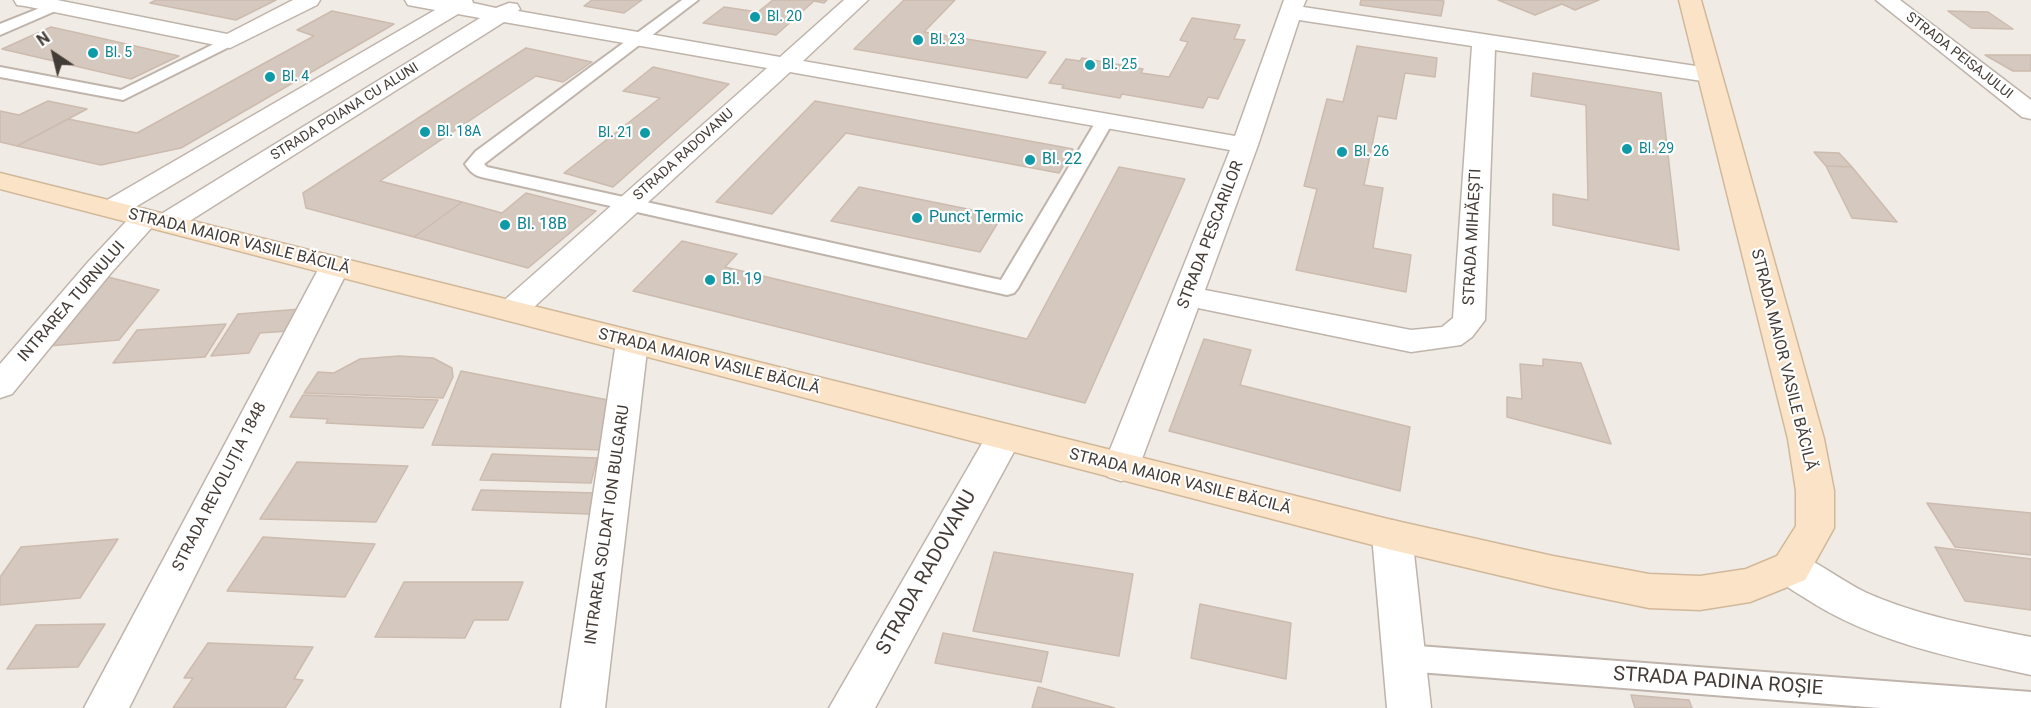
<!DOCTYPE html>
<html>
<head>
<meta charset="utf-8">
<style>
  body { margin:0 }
  #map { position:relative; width:2031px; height:708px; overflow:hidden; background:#f1ebe5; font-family:Roboto,sans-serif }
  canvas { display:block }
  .north { position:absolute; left:24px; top:24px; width:60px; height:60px; -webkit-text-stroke:4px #fff; paint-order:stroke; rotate:325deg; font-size:16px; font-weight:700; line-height:24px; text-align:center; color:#433b35 }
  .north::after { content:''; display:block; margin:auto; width:21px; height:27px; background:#433b35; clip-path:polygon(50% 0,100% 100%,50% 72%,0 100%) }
</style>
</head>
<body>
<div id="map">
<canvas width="2031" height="708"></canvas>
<div class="north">N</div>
</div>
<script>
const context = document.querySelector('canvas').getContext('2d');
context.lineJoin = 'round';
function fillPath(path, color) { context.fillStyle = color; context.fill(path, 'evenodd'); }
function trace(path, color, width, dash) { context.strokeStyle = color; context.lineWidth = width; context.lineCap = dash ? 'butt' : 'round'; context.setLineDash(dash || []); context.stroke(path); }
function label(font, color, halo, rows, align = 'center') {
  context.font = font + ' Roboto,sans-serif'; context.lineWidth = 4.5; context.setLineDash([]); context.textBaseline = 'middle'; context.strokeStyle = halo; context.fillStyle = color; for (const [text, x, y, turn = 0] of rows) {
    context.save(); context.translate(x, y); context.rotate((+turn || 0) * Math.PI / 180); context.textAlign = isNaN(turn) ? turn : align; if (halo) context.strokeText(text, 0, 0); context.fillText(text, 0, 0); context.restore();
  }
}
const building = new Path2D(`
  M156 0H276L236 20 150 3Z
  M592 0H642L624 13 584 6Z
  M773 0H827L824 3 814 1 776 35 703 23 724 7 758 12Z
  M904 0H955L924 32 1046 52 1027 78 854 49Z
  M1361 0H1436L1444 1 1441 16 1360 5Z
  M1498 0H1599L1575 10 1562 4 1535 15Z
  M332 11 394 24 181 148 101 165 17 146 68 119 137 133 314 36 297 30Z
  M1948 11 1988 12 2013 29 1971 28Z
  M1192 18 1240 25 1234 39 1245 40 1218 99 1208 97 1203 108 1122 94 1120 98 1062 88 1064 85 1049 83 1066 59 1080 61 1082 58 1143 69 1141 73 1169 77 1188 42 1180 40Z
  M51 27 78 33 179 56 131 79 2 49Z
  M1357 46 1437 58 1435 77 1405 73 1396 119 1378 116 1364 185 1383 188 1373 248 1411 255 1406 292 1296 270 1317 189 1304 186 1327 99 1343 102Z
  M526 48 592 62 563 82 536 76 380 181 462 202 414 237 306 208 303 193Z
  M1985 55H2031V71H2013Z
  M653 67 729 84 613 187 564 173 660 98 623 91Z
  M1533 73 1661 93 1679 250 1553 225V194L1588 200 1586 105 1531 96Z
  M48 101 87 109 17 146 0 142V111L19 115Z
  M815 101 921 121 1073 149 1059 173 846 133 772 214 716 202Z
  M1814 152 1839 153 1852 167 1826 166Z
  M1826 166 1852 167 1897 222 1852 218Z
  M1119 167 1185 179 1085 403 633 291 682 241 737 254 725 267 1027 339Z
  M859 187 1002 216 980 252 831 221Z
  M526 193 596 211 528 268 414 237 462 202 502 213Z
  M108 277 159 290 119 340 49 346Z
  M301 309 289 331 260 333 249 353 211 356 238 314Z
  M226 324 205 357 113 363 137 330Z
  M1204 339 1251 350 1240 385 1410 427 1400 491 1169 431Z
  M399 356 433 358 452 368 453 377 443 398 304 393 318 372 334 373 360 359Z
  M1543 359 1581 363 1611 444 1507 417V397L1522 399 1520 364 1543 366Z
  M461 371 613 401 606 450 432 445Z
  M303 395 438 400 423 428 326 423 328 419 290 417Z
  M492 454 597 458 591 483 480 480Z
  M297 462 408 466 376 522 260 519Z
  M481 490 596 493 589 514 472 510Z
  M1927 503 2031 513V555L1955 547Z
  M263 537 375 544 345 597 227 591Z
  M118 539 80 598 0 605V577L21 547Z
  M1935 547 2031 559V610L1965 601Z
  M994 552 1133 574 1119 656 973 631Z
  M404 582H523L508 620H474L465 638 375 637Z
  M1200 604 1291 623 1286 679 1191 658Z
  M105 624 78 667 7 669 36 625Z
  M943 633 1048 652 1041 682 935 663Z
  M208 643 313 647 294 679 303 680 285 708H173L193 678H184Z
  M1038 687 1115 708H1032Z
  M1631 695 1689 700 1692 708H1635Z`);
fillPath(building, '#d5c8be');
trace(building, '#ccbbaf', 1.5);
const lane = new Path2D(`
  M682 0H698L484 164 487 167 1001 280 1098 118H1110L1113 122 1018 288 1014 293 1007 295 481 177C473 175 469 170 465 164L476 151Z
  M55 2 60 3 62 6 60 9 0 35V24Z
  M230 36 235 38 238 41 235 44 123 100 0 77V67L121 90Z
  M1405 645 2031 692V708H1880L1405 671 1395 667 1390 658 1395 649Z`);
const street = new Path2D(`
  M14 0H57L227 34 293 0H320L317 5 230 48 25 6 17 5Z
  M405 0H472L473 3 496 8 509 3 517 4 520 9 518 11 780 57 844 0H868L803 61 1235 136 1284 0H1306L1303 7 1709 68 1717 70 1721 75 1717 80 1709 82 1495 50 1485 320 1472 337 1461 345 1411 352 1198 308 1139 467 1134 477 1121 481 1108 477 1103 467 1230 150 790 72 522 318 511 321 500 318 495 311 500 304 767 68 504 22 177 229 167 232 157 229 154 225 111 273 12 394 0 398V364L89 261 135 212 145 209 155 212 158 216 480 18 458 14 122 215 112 217 102 215 98 209 102 203 435 10 408 5ZM1299 20 1472 46 1453 318 1442 327 1411 330 1205 290 1258 145Z
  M1876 0H1900L2031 100V119L2022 117Z
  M335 257 346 260 350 266 129 708H84L320 266 324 260Z
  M632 331 644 334 648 342 605 708H561L616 342 620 334Z
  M1004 424 1017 428 1022 437 875 708H829L991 428Z
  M1392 520 1406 524 1412 535 1431 708H1387L1372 535 1378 524Z
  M1791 552C1819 561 1841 581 1867 593 1919 616 1976 626 2031 637V675C1953 658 1872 642 1805 598 1791 589 1778 583 1771 568L1777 556Z`);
const secondary = new Path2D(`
  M1679 0H1701L1824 439 1834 491V528L1805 580 1750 602 1700 610 1649 608 1553 588 1392 550 0 189V173L1392 520 1553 556 1649 574 1700 576 1746 569 1777 556 1796 526V491L1788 439Z`);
trace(lane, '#bfb4ab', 4);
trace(street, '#bfb4ab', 3);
trace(secondary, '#d1b89a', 3);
fillPath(lane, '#fff');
fillPath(street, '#fff');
fillPath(secondary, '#fae3c6');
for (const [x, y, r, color] of [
  [755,17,6,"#0f9aa8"],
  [918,40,6,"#0f9aa8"],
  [93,53,6,"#0f9aa8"],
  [1090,65,6,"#0f9aa8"],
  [270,77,6,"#0f9aa8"],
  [425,132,6,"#0f9aa8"],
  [645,133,6,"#0f9aa8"],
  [1627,149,6,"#0f9aa8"],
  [1342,152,6,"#0f9aa8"],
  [1030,160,6,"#0f9aa8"],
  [917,218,6,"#0f9aa8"],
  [505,225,6,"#0f9aa8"],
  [710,280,6,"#0f9aa8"]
]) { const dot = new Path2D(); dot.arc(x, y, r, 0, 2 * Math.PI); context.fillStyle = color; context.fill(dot); trace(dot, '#fff', 2); }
label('14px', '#0d838f', '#fff', [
  ["Bl. 20",767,17],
  ["Bl. 23",930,40],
  ["Bl. 5",105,53],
  ["Bl. 25",1102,65],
  ["Bl. 4",282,77],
  ["Bl. 18A",437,132],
  ["Bl. 21",633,133,"right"],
  ["Bl. 29",1639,149],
  ["Bl. 26",1354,152]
], 'left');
label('14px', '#433b35', '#fff', [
  ["STRADA PEISAJULUI",1959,56,38],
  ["STRADA POIANA CU ALUNI",345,112,-32],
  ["STRADA RADOVANU",684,155,-42]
]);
label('16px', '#0d838f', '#fff', [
  ["Bl. 22",1042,160],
  ["Punct Termic",929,218],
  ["Bl. 18B",517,225],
  ["Bl. 19",722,280]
], 'left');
label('16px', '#433b35', '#fff', [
  ["STRADA PESCARILOR",1211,235,-69],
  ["STRADA MIHĂEȘTI",1473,237,-87],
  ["STRADA MAIOR VASILE BĂCILĂ",239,242,14],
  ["INTRAREA TURNULUI",72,302,-49],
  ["STRADA MAIOR VASILE BĂCILĂ",1783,360,76],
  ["STRADA MAIOR VASILE BĂCILĂ",709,362,14],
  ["STRADA MAIOR VASILE BĂCILĂ",1180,482,14],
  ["STRADA REVOLUȚIA 1848",220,487,-63],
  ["INTRAREA SOLDAT ION BULGARU",608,525,-82]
]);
label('20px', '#433b35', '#fff', [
  ["STRADA RADOVANU",927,573,-61],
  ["STRADA PADINA ROȘIE",1718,682,4]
]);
</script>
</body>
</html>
